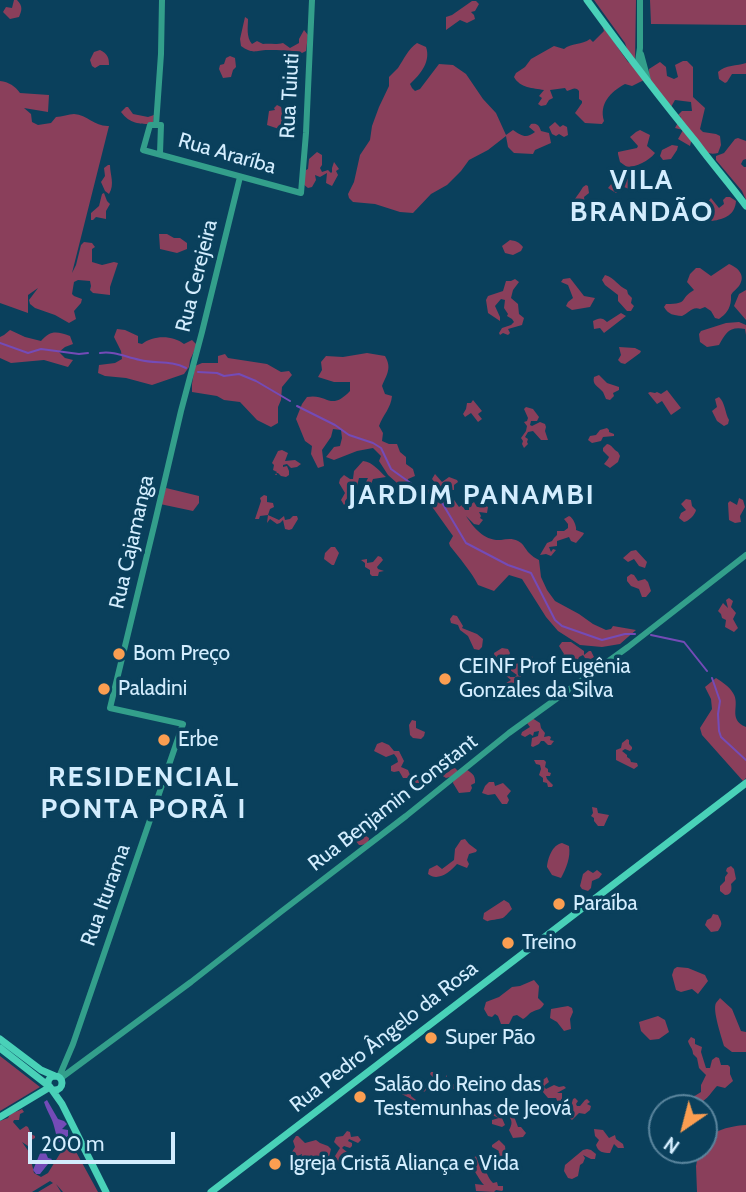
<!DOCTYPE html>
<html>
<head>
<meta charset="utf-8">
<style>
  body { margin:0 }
  #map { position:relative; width:746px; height:1192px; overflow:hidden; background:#0a405c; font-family:Cabin,sans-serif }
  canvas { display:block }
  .north { position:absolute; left:648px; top:1094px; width:70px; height:70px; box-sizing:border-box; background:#0a405c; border:2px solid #5a859d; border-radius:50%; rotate:215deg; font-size:19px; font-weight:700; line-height:28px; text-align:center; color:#d3edfe }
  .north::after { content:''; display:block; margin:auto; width:24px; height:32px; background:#fb9e51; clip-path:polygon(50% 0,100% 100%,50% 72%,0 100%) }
  .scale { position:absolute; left:28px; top:1132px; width:147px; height:32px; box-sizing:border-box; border:4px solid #d3edfe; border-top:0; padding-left:9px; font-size:21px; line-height:24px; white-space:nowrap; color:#d3edfe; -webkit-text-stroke:5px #0a405c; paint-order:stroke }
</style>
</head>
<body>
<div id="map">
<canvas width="746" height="1192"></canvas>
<div class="north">N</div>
<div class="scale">200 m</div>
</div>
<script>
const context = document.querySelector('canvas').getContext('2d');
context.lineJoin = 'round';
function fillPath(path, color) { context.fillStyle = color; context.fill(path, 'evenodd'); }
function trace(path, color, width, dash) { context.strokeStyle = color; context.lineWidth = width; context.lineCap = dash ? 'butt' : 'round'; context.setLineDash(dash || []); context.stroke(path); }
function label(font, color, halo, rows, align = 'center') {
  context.font = font + ' Cabin,sans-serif'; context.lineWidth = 7; context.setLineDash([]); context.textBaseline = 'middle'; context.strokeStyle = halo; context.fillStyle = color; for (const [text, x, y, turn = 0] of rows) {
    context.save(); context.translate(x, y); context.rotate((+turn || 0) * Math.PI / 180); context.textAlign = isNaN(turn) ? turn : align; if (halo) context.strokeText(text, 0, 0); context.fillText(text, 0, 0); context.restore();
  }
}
fillPath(new Path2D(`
  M14 0H17C23 6 22 10 19 17L10 19 3 12 6 7 12 8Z
  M594 0H636L635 62 628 52 625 43Z
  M650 0H746V25L651 24Z
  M472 1H476L479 4 475 11 471 12 474 15 475 19 467 23 460 20 446 30V17L452 15Z
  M245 17 248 19C248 27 246 37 252 44L257 41 263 44C270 43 275 45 283 43L290 48 299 43V39L304 30 308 35 306 51 302 53C291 50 279 50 268 50 255 50 254 55 241 46L240 39Z
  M602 25 628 62 635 66 644 80 632 86 625 84C610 92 599 104 604 121L602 124 585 123 575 113 582 103V101L579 99V91C575 86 572 90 567 91L565 88 550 90 553 98 549 100 546 105 541 106 538 104 542 98 539 96 544 90C533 88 520 88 514 77L516 73 525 67 531 59 554 46 564 49C571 43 582 45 590 39L593 42 604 31Z
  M417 43 426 47C431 61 421 74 410 84L412 88 415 91 420 89 439 64 453 65 466 74 483 99 496 113 506 135 513 130C522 136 526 139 535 132L529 127 531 124C537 123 539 125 541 131L549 133 551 143 535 150 533 154 514 153 508 147 506 136 488 150 469 160 461 171 447 185 431 194 413 213 400 212 375 204 353 202 349 198 348 194 354 182 360 155 370 140 372 126 379 107 389 86V77C392 74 395 71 398 68 404 59 408 49 417 43Z
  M100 50C108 54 109 58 109 65H100L95 68 92 66 90 60 94 52Z
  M230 56 235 58 236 67 233 70 231 77 223 78 219 69 220 65 224 64 226 58Z
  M683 61H687L693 67V97L705 108 700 129 703 132 716 134 720 136 721 145 718 153C705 156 700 148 692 138L690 146 678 139 683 130 675 128 681 117 678 115 682 111H692L691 102 675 100 671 107 648 77 649 69 660 62 666 67 667 76 674 79 678 77 675 65Z
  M746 63V74H732L727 82 725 83 719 79 718 72C725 65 737 66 746 63Z
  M0 81C9 82 15 86 20 93L49 95 48 112 24 108 31 114 32 122 38 125 51 123 56 117C62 117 69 114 74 114 88 115 95 127 109 126L72 273 76 265 81 245 84 242 92 243 95 247 92 249V262L102 265 114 262 118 263 110 287V295L93 293 90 290 91 286 90 281 78 280 74 282 72 294 74 296 82 299 81 303 74 311 76 319 69 323 55 315 35 308 30 304 29 300 38 288 28 295V313L0 303Z
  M277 105 281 107 283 113 281 118 285 120 284 129 282 130 267 125 269 111 275 110 274 108Z
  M126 107H128L133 114 148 117 154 115 153 124C139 124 130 124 121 112Z
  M555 122 560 127 563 125 567 127 568 135 564 137 559 134 556 136 552 134 549 127Z
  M640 130 650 135 647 146 655 153C649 161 636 167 627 167L620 162 618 154V152L637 148 638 146 630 137 636 132Z
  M738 138 746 141V159L743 160 741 164 744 167H746V200L742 191 716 160V156L724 153 735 139Z
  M672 145 678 146 677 150 671 159 663 160 660 156 662 150Z
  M317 152 322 155V165L320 168 322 172 328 170 331 173 332 172V168L334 162 339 169 336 171 338 175 332 186 326 183 327 173 320 177 315 175 316 180 312 187 308 188 303 184 304 171 308 169 309 159Z
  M108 165H110C110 175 115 184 109 194L105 191 101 182 105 176 104 168Z
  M616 178H625L638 182 639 186 634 191 624 187 616 193 608 188Z
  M586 185 588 186 589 193 584 197 585 205 583 209 575 210 571 206C574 199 579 194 583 187Z
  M104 193 107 201 110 204 106 211V219L96 217 93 220H91V213L99 206 102 194Z
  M726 197H730L736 201C735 215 725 219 712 221L705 217 706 216C706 209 706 203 711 198L719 208 724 204 723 200Z
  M159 234H167L174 238H180L187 243V249L177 253 160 249Z
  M510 240C516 241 519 242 523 247L521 251 513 255 505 253 502 246Z
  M729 264C739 268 746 276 739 286 737 289 733 291 731 295 731 296 731 298 731 300 730 309 726 314 719 319L715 318 711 311 705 307 700 309C692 306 688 314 682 316 673 315 669 315 664 307L666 304C690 304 678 299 694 290L687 282 690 274 696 268H700L711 276Z
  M605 275C615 278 618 286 627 290L628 294 632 298 631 303 634 306 631 311H627L618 301V295L605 285 602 280Z
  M570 278 584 296 595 298 590 307 572 310 566 306 568 302 573 298 568 285 561 282 563 279Z
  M515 279 519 282 513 290 511 298 518 304 519 314 524 318 522 325 508 329 510 333 508 335 503 333 500 335 499 333 502 328 511 325 514 322 512 319 507 316 508 314 504 308 505 300 501 299 495 306 500 317V321L488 313 486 300 488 296 503 291 506 281H511Z
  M746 290V320L734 306 739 294Z
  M621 313 626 316 604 333 600 328 594 329 593 321C599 318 602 317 607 322Z
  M739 322 746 325V335L745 329C729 326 726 333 719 345L707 347 700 342 699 334 701 331 726 323Z
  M117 329 125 330 138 336V343L142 344C153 335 173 335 184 344L192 340 197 345 190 360 189 367 184 374 152 385 126 378 105 376 98 373 99 365 115 363 122 359 121 351 114 337Z
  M10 330 25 337 41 341C50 330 57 331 70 336L73 344 65 347 59 352 65 358 73 360 68 367 44 360 11 363 0 358V337L4 335Z
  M619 347 635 348 641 351 640 353 625 364 621 363 618 360 621 355Z
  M367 353 385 356C392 368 387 374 382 386L385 394 392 396C391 408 383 415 379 426L383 433 382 441 389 444H397L400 452 406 457V464L413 469 415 476 408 479 406 491 388 475 379 461 381 456 373 448 357 451 334 460 326 457 334 447 340 446 342 438 341 430 333 429 331 437 322 450 324 466 318 468 311 454 312 446 305 441 296 419 302 404 307 397C328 393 330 412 350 391V382H334L318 377 322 370 321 362 326 356 343 357Z
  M225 354 228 358 267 364 281 372 289 371 292 375 282 387 281 400 278 407V423L271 427 257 420 240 402 224 400 217 396 192 392V384L195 366 202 363H218V356Z
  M599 375 607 383 619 387V390L613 393 614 396 610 400 606 399C605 397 604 394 603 392 598 386 592 385 594 377Z
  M667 390 681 408 671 415 662 401 657 404 648 393 650 392 655 393 657 392 661 394Z
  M719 397C725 402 725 413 729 420L728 424 724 426 717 421 712 411 717 407 715 399Z
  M473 400 482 411 478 414 482 419 478 422 471 413 465 417 463 414 466 409 467 403H471Z
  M526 407 533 409 539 417 537 421H531L530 425 532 426 540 422 545 424 546 427 545 431 548 440H541L533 431 528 432 525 437 528 439 527 442 528 444 524 448 522 444 523 441 521 438 526 431 527 426 524 422 527 421 528 418 524 409Z
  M607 428 609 430V432L614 434V436L603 437 601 441 592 443 588 440 590 436 596 435 600 430Z
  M607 444C613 445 613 450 618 452L620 456 618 462 610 468 604 464 608 459 609 457 603 451V448Z
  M282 450 288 453 285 461 295 460 301 464 297 467 291 468 287 464 283 465V467L287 466 289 471V475L286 477 281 476 278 473H276L277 475H275L277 472 273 470 274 465 272 463 278 451Z
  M363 461C373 462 379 471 386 477L373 479 371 484V492H369L364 486 368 478H359L357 486 353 492 355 500 349 496 345 501V504L344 505 341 500 345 493 339 483 340 479 344 475 350 479H353L354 471Z
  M435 474 442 482 449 477 457 480 458 482 454 485V490H447L459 507 462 505 465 510H469V506L474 502 477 507 483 505 488 507 487 513 479 512 481 516 480 518 483 520 479 525 474 524 466 516C474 528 484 541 501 540 507 539 512 538 518 541 524 544 525 549 529 553 532 556 535 558 539 560L541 577 547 590 555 601 579 614 593 624 606 630 611 629 613 626 636 630 620 644 602 647 580 645 558 631 546 617 522 579 509 575 494 591 478 585C471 571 460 559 450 546L449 543 453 536 428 501 415 492 417 490 420 491 422 487 430 490 436 484 432 479Z
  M166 488 199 496V503L193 511 160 504Z
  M264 495 267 496V502L273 503 274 507 270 509 268 515 279 520 284 516 285 520 290 519 293 516H297L298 519 292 529 289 530 285 529 283 520 280 523 277 524 270 519 267 523 268 515 260 516 259 519H255L261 501 260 498Z
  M739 498 743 500 745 507 740 516 741 522 735 523 729 520 728 503 730 501 737 505Z
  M686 499 691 500 692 506 696 510C695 515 689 521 684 522L679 518 681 513 686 510 681 504Z
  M569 516C573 517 577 527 576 530L584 533 583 535 576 543 571 541 569 537 557 541V546L549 547 551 552 553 549 556 550 551 556 546 554 540 555 547 543 552 541 554 538 557 535V531H564L568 528V524L564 519Z
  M331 547H335L339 553 334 565H332L324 559 325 553Z
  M636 550 647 562 645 568 639 566 634 559 628 562 623 558 631 551Z
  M378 556 381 557 383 560 377 567 378 569 384 571 379 572 378 576H372L370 574V570L365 567V563L361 560 367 559V563L373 562Z
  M631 574 634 575 638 581 645 579 648 582 651 591 646 597H642L639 589 631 586 627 581V577Z
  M729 598 733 601 731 607 736 613 733 619 738 628 734 632 725 627 726 620 722 618 721 614 718 611 723 603 728 608 726 600Z
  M453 615 457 616 463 626 462 628 477 634 483 639 482 647 479 650 474 649 468 636 460 630 458 625 451 623 450 619Z
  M562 642H571L584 651V655L589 651H591L594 657 591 659 585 658 583 655 579 657 576 665 570 666 567 662 568 657 565 662 560 659 564 654 559 646Z
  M502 648 508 649 510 653 506 663 500 662 497 665 494 662 495 659 494 653Z
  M529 656 533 657 532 660 530 659 525 666H520L518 669 519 671 523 672 520 673 522 680 518 683H525L523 688 527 687 529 684 536 688 533 690 531 695H527L526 698 523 699 513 693 517 690 516 688 508 687 506 683 511 680 505 675 508 674 510 677H515L517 675 510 670V665L520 663Z
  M716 678C722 682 729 686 733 693 741 705 727 719 746 727V778L743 781 702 735 700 728 712 709 711 699 705 687Z
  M532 718 540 723 541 728 545 733 544 737 549 736 551 737 550 740 554 741 551 745H548L544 741H541L539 744 533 747 531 746 532 738 538 736 539 731 534 732 533 736 530 734 525 737 521 735 522 732 530 727 527 723Z
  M412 720 416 721V728L425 732 424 736 421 739 413 738 410 735 409 725Z
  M627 739 629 740V744L632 747V749L630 751 625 749 622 751 627 755V757L630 759 631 762 637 763 638 766 634 769 616 760V750L621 748 622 743Z
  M382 742 389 745 394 751H399L404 761 401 767 408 770 410 775 413 774 419 778V783H416L410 778H403L399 771 394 772 391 771V766L398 762 397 758 394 754 386 757 374 751 377 744Z
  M534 760H544L546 762 545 767 548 769V772L551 773 550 776H546L547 779 553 785 552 787H548L547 783 543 782V778L539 775 541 769 540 765 536 764Z
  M442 762 447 763 450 770 455 768 458 771 464 768C470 772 476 774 475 783L471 785 472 788 470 792 459 793 453 783 454 776 446 778 441 775 437 765Z
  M489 782H494L495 786 503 783 511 791 507 796 509 800 507 804H502L495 794 488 795 482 793 485 786Z
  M592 807 597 808 598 813 609 815 604 826H598L594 821V818L591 816 593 813Z
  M361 824 365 828 363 834 369 838C369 844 364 845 359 845L351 835 356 829 357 825Z
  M465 839 469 844 477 850 476 852 469 854 467 860 469 864 467 868 457 864C450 872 438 882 428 874L429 869 437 865 442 869 454 860 455 849 461 840Z
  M562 843 569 846C571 857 566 869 561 878L552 875 547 867C548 858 552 845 562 843Z
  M731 866 734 869 736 879 731 884C732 889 732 895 725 895L720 891V886L725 881V877L728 873 726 871 727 868Z
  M597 870 602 874 599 878 592 881 591 888 588 891 582 889 580 886 583 874 588 870 593 873Z
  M504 900 509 903 512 909C502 919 506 918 492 920 484 921 491 923 483 919L484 913Z
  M713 914 718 915C722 924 723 923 718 931L711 932 705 925 707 920 711 918Z
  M677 967 688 968 705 975 708 981 698 994 692 989 681 992 676 990 672 975 674 969Z
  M534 980 539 986 538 998 544 1004C541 1010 538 1009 532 1012 529 1013 527 1017 523 1019L517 1015 513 1016 509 1024H501L498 1016 495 1014 492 1017 488 1016 484 1009 486 1002 499 997 512 987 520 986Z
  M720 998 732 1009 741 1031 746 1032V1052H732L724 1046C722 1038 712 1010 716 1003 717 1001 719 1000 720 998Z
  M568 1006 572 1008 573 1012 570 1019 571 1029 564 1031 557 1022 550 1018 551 1009Z
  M658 1016 665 1020 669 1032 659 1039 650 1040 641 1031 639 1022Z
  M691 1037 695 1039V1044L702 1047 701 1052 706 1068H710L712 1060 716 1057 719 1058 721 1065H728L730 1067V1074L733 1081 725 1088 717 1086C712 1091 708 1099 700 1103L696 1101 693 1097 701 1092V1085L706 1075 699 1068 697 1058 693 1054C693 1048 689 1046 688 1041Z
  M0 1056 40 1087 0 1111Z
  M431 1072H436L440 1075 439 1079 443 1078 442 1082 447 1075V1082L456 1085 457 1087 454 1089 448 1088 445 1084 443 1088 436 1090 434 1088C434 1082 435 1079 430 1074Z
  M547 1077 549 1082 545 1085 544 1087 546 1089 554 1085 559 1087 564 1086 566 1088 557 1093H562V1099L566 1101V1108L568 1109 571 1106 573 1099 575 1098 578 1101 576 1104 577 1106H580L585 1100 587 1099 590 1102 587 1104 591 1106 590 1110 585 1114 579 1113 572 1120 559 1109V1105L556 1098H548L537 1085 538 1083Z
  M411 1084 421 1087 425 1085 428 1088 424 1092 411 1089V1096L416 1100 415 1101 398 1092 399 1086 403 1085 406 1087Z
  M502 1105 506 1106 508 1111H512L518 1127H521L526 1133 523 1137 513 1138 509 1130C512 1125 513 1120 508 1116L502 1118 505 1125 502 1127 492 1124V1120L499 1118 492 1115V1111L495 1108Z
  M22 1109 24 1112 20 1114 19 1120H14L13 1122 20 1130 26 1126 28 1127 31 1134 35 1136V1138L31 1140 32 1145 28 1146 22 1142 29 1152 34 1173 41 1177 48 1173 69 1139 98 1192H63L56 1184 61 1192H38L53 1183 50 1181 32 1192H0V1121L8 1118C11 1111 16 1113 22 1109Z
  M746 1125V1192H697L696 1166 699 1150H704C704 1131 730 1126 746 1125Z
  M594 1129 603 1130 609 1138 615 1135 616 1139 623 1144 624 1148H618L614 1144 610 1153C603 1153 598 1152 596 1145L599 1140 595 1136Z
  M347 1131 350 1132 351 1137 358 1136 361 1140 358 1143 349 1139 348 1141 352 1143V1146L350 1148 344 1146 342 1148 347 1152 348 1156 346 1159 341 1160 342 1163 346 1164 344 1169 343 1170 335 1156 340 1148 334 1142 336 1137 343 1136Z
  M296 1136H298L305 1143 316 1140 320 1143 328 1146 331 1149 329 1157 310 1161 308 1163 309 1166 306 1169 303 1168 301 1159 302 1154 298 1156 292 1152 295 1147 293 1141Z
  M499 1140 505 1146 506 1156 500 1157 499 1161 507 1163 508 1166 505 1168 499 1167 496 1173 492 1168V1162L495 1160 494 1153H498L499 1151 492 1147V1145Z
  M587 1149 591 1150 596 1154 595 1159H591L583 1155 585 1158 583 1163 580 1165 578 1176 572 1179 568 1178 564 1171 565 1165 583 1150Z
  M479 1155 484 1160 482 1164C487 1171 487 1177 493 1183L497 1182 498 1186H503V1190L502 1191 496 1190 494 1192 476 1191 475 1184 484 1185C480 1181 470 1164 470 1159Z`), '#8a3f5b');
fillPath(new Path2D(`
  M47 1100 58 1119 64 1121 67 1124 62 1129 68 1130V1136L59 1142C55 1134 55 1126 51 1118 48 1112 46 1108 44 1102Z
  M41 1151H45L48 1158 52 1159 40 1174H36L33 1170Z`), '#744bb7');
trace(new Path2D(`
  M0 343 28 353 41 349 79 354 88 353
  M100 353C115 351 125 357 140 360 156 364 171 360 186 368
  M198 372 217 373 224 376 239 374 256 381 290 401
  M297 406 335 425 349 435 373 443 381 448 391 469 423 492 433 495 441 501 466 543 508 565 531 573 555 620 562 626 602 640 625 634H635
  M651 635 684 642 707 671
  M712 678 720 701 718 714 719 731 721 737 746 760`), '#744bb7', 2);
trace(new Path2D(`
  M641 54 648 80
  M640 71 638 61 640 48V0
  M156 125 161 54 162 0
  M160 153 161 125H150L143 150 301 193 306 133 312 0
  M59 1077 73 1044 183 724 110 708 155 522 181 411 202 332 240 177
  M61 1078 191 982 282 911 406 816 509 733 628 647 746 555`), '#339f8b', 6);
trace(new Path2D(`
  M587 0C622 48 658 96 696 142 712 164 730 184 746 206
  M0 1039 41 1070 55 1076
  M0 1048 50 1087 62 1104 106 1192
  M48 1083a7 7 0 1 1 14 0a7 7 0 1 1-14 0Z
  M0 1117 50 1087
  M211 1192 746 783`), '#49d1b8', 7);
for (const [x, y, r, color] of [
  [119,654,7,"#fb9e51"],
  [445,679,7,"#fb9e51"],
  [104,689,7,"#fb9e51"],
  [164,740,7,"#fb9e51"],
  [559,904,7,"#fb9e51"],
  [508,943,7,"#fb9e51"],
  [431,1038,7,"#fb9e51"],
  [360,1097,7,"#fb9e51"],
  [275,1164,7,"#fb9e51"]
]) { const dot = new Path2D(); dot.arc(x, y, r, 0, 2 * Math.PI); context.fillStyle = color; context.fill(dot); trace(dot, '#0a405c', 2.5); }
label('21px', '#d3edfe', '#0a405c', [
  ["Rua Tuiuti",290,96,-87],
  ["Rua Araríba",227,154,16],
  ["Rua Cerejeira",197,276,-76],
  ["Rua Cajamanga",132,542,-77],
  ["Rua Benjamin Constant",393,803,-38],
  ["Rua Iturama",106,895,-70],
  ["Rua Pedro Ângelo da Rosa",384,1037,-38]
]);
label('21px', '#d3edfe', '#0a405c', [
  ["Bom Preço",133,654],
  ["CEINF Prof Eugênia",459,667],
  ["Gonzales da Silva",459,691],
  ["Paladini",118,689],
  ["Erbe",178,740],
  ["Paraíba",573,904],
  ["Treino",522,943],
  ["Super Pão",445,1038],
  ["Salão do Reino das",374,1085],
  ["Testemunhas de Jeová",374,1109],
  ["Igreja Cristã Aliança e Vida",289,1164]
], 'left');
context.letterSpacing = '2px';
label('bold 28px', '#d3edfe', '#0a405c', [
  ["VILA",642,181],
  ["BRANDÃO",642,213],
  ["JARDIM PANAMBI",472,496],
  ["RESIDENCIAL",144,778],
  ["PONTA PORÃ I",144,810]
]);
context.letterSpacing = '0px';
</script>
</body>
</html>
